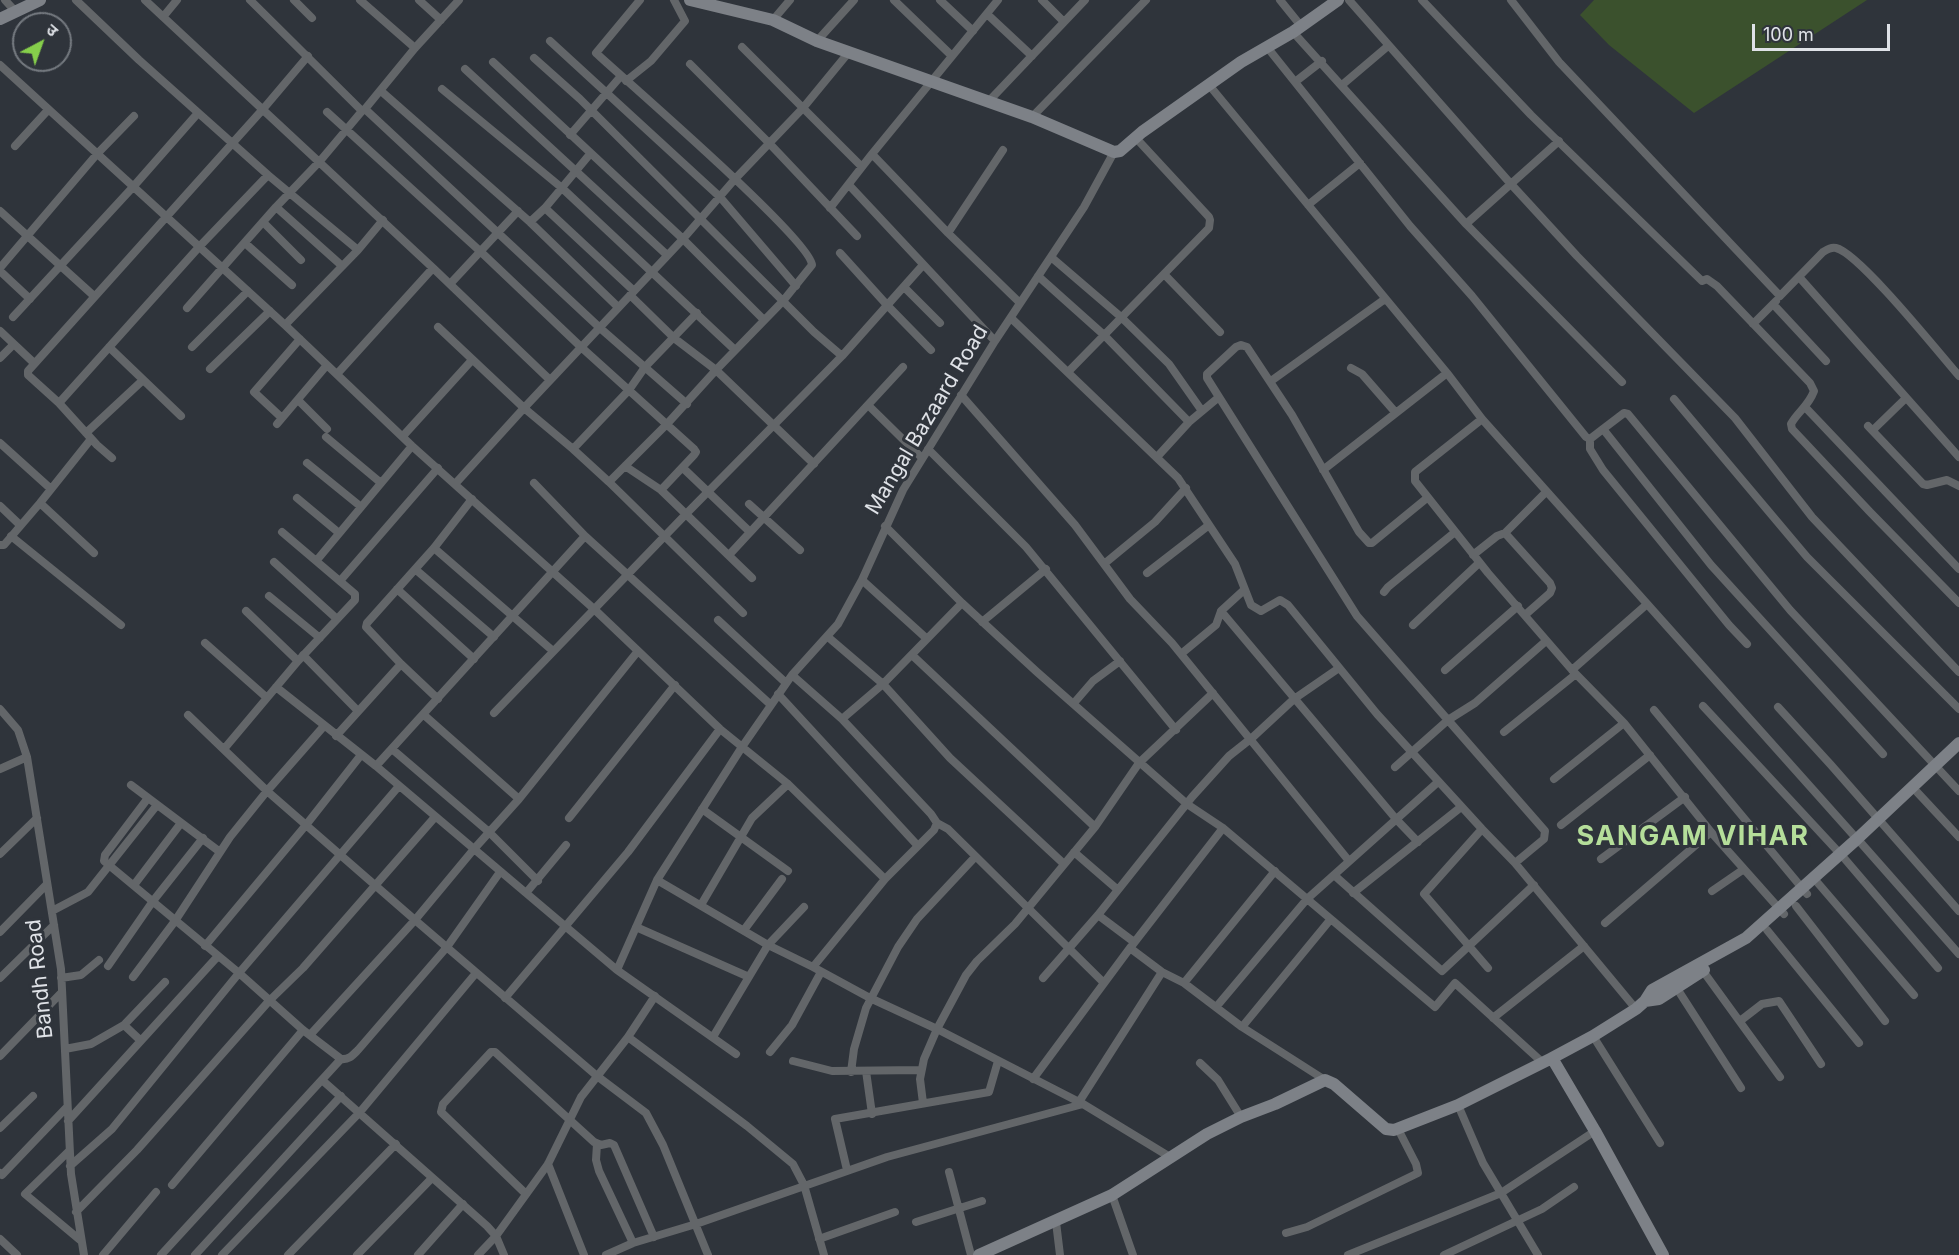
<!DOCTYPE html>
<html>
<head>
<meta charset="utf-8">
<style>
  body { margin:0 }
  #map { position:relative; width:1959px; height:1255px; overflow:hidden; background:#2f343b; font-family:Inter,"Noto Sans Devanagari",sans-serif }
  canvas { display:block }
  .north { position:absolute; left:12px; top:12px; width:60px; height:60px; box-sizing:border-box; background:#2f343b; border:2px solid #757a80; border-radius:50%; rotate:41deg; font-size:16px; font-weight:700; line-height:24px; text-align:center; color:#dfe2e7 }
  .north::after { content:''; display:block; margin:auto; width:21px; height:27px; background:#86cf4b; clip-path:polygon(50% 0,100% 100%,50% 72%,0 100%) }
  .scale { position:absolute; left:1752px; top:24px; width:138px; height:27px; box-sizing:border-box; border:3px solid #dfe2e7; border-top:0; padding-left:8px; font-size:18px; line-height:21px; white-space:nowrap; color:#dfe2e7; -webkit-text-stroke:4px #2f343b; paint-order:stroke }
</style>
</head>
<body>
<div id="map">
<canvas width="1959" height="1255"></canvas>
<div class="north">उ</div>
<div class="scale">100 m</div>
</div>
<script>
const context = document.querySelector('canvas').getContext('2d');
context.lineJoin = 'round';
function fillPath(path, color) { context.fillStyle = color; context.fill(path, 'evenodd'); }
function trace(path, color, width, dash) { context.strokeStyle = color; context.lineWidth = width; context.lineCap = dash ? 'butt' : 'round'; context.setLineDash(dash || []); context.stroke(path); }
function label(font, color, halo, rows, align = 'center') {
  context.font = font + ' Inter,sans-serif'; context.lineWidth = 6; context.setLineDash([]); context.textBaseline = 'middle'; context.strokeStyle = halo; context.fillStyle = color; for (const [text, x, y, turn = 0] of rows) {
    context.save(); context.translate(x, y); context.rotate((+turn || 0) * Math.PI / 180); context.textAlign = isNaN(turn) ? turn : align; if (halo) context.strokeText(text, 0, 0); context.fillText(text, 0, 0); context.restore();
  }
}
fillPath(new Path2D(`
  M1594 0H1867L1694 113 1609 45 1580 15Z`), '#3b512d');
trace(new Path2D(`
  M5 0 15 11
  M76 0 139 60 268 175
  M145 0 433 268 550 380
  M250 0 362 111 365 109 600 328 687 404
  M294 0 312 18
  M360 0 415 48
  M419 0 441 20
  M894 0 952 56
  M940 0 973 31
  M1042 0 1064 22
  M1280 0 1301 26
  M1349 0 1510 183 1577 256 1735 418 1812 517 1959 672
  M1422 0 1531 115 1702 281 1707 279 1717 286 1810 383 1814 391C1808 407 1798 411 1791 424L1792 429 1870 512 1959 603
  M1511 0 1559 62 1780 296 1823 252C1828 249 1831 247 1836 248 1859 253 1939 353 1959 376
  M987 14 1032 56
  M163 17 177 0
  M773 20 790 0
  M1293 32 1466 224 1622 382
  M550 41 720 197 796 286
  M817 41 854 0
  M742 47 862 167
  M1267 47 1410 226 1472 296 1586 437 1590 439 1603 429 1711 565 1883 754
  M534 58 580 99 814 332 842 356
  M493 62 683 239 764 320
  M690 64 769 143 857 236
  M0 65 285 325 412 446 594 609 720 729 788 784 885 879
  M465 69 667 255
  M626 81 651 61 685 21 674 0
  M1295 82 1322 61
  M1209 85 1447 373 1482 419 1857 839
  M1342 85 1388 46
  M442 89 562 188 735 350
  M381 91 530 222 618 307
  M988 102 1085 0
  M365 109 415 48 459 0
  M327 112 481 252 581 347 694 449 696 452 694 455 661 490
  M1032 117 1146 0
  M570 135 621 76
  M15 146 48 110
  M872 154 948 233 1020 303
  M849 185 995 341
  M1308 205 1360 163
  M276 207 341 265
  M545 208 634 291
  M830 208 872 154 998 0
  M0 211 94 296
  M263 222 301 260
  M530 222 545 208 590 154
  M1466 224 1559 141
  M948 233 1003 150
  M245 243 292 285
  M840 253 887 305 931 350
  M1051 257 1121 317 1169 364 1202 411
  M0 268 97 154 134 116
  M0 271 30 299
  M1164 274 1220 332
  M1038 276 1104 335 1189 422 1219 397
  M1800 278 1959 457
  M450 284 518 211
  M904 287 940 323
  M630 295 674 338 716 370 814 464
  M1773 304 1826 361
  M187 308 276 207 320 161 362 111
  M13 317 133 187 198 113
  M1011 318 1178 478 1235 564 1251 605 1261 611 1280 600 1288 605 1377 714 1482 829 1515 863 1636 1009
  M1753 324 1776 301
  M285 325 358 250 383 220
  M438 327 524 408 573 449 609 482 743 613
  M0 331 34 363
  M109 347 181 416
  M192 347 248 291
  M0 358 14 344
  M1351 368 1362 374 1396 413
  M210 369 270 311
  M1068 372 1209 228 1210 220 1209 217 1135 137
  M337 374 433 268
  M1271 381 1385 299
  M961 395 1075 525 1130 599 1172 643 1349 861
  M1674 399 1807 557 1959 709
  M298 400 327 429
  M59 403 199 247 268 175 358 250
  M868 405 922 458
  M1806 408 1959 569
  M282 418 254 392 300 339
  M1482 419 1415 472V481L1488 573 1572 670 1624 723 1711 832 1784 914
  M277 424 327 365
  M1868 426 1923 484 1927 485 1947 480 1959 486
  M1603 429 1624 413 1628 414 1790 610 1959 791
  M1873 430 1906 398
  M86 433 143 380
  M403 436 472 360
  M326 437 381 483
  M1590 439V449L1603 470 1729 625 1747 644
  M0 443 51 489
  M573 449 629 390 645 367 697 313
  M928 449 1026 547 1176 730
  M1157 457 1189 422
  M112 458 97 445 59 403 28 375V371L264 108 308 56
  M307 463 360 506
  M625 466 661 490 752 578
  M683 468 750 532
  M1323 470 1447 373
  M609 482 667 424 716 370 783 301 812 265C811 240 626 81 596 53L640 0
  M534 483 585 536 771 705
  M455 484 524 408 683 239 735 179 803 108 849 52
  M297 498 339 533
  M1427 498 1372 543H1369L1359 532 1292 415 1247 347 1241 345 1236 347 1207 374V378L1357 616 1545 831 1544 839 1515 863
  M40 503 94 553
  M749 504 800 550
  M0 506 20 525
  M885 526 962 603 1037 672 1187 804 1223 828 1435 1007 1455 983 1542 1062
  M1505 533 1546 492
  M11 536 121 625
  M0 545H4L40 503 91 439
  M434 548 553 651
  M729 555 903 367
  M1473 555 1497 536 1505 533 1550 583 1552 588 1550 593 1525 615
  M317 560 412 446
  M274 562 337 619
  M1104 564 1155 522 1186 488
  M415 569 494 637
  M1147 573 1209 525
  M862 580 926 638
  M340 581 438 468
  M397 589 474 659
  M1244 590 1221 611 1396 819 1418 842
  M1384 592 1388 587 1455 532
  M269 596 320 638
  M246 611 298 661
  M718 620 786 683
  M982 622 1046 569
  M1413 625 1479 563
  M828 637 883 684 950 758 1064 864
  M205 643 266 697
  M1181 654 1216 625 1221 611
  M303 655 357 710
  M912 655 1095 827
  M1445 670 1518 606
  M1572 670 1646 605
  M792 675 842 719 931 814 937 823 934 830 885 879 813 967
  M276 687 376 766 617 970 736 1054
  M778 694 918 846
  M438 699 401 664 366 627 367 623 434 548 472 499
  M1074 703 1093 681 1120 661
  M1703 706 1844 858 1938 968
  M1778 707 1831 765 1959 911
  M0 709 18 730 27 757 61 969 71 1174 84 1255
  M1654 710 1807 894
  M494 713 686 514 842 356 923 265
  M188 715 267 791 415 920 597 1076 646 1113 663 1145 708 1255
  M424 715 519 799
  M842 719 883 684 962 603
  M1504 732 1576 674
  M336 736 401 664
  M224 749 298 661 355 600V594L282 532
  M392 749 489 832 538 881
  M376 766 585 536
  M1395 767 1448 720 1475 703 1546 641
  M0 769 27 757
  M1554 779 1624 723
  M131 785 220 852
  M1917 792 1959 837
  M148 798 105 855 104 861 239 973 303 1030 341 1059C349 1060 353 1055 358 1050L447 947 500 872
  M702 809 788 871
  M569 818 675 685
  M937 823 948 829 1104 983
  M1561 825 1650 755
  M1482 829 1424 894 1488 968
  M1861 843 1959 954
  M1074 852 1118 890
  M0 854 37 818
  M1601 859 1685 797
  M1334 875 1442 971 1534 885
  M657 880 768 945 813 967 870 998 937 1029 1083 1104 1170 1157
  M1817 882 1914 995
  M134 885 181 823
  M1712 891 1744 869
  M526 893 566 845
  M1353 893 1461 807
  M701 905 752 818 788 784
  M1796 906 1885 1021
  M52 911 88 892 157 805
  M1098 915 1134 942
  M1605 923 1711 832
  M636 927 749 977
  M744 930 782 879
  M1767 930 1859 1043
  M0 932 47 884
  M205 946 306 825 361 755
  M1130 948 1162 972 1184 983 1242 1027 1325 1080
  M108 966 153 901 203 838
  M617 970 657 880 742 747 792 675 838 624 862 580 903 490 995 341 1084 207 1114 152
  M1703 971 1780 1077
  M133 977 175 921 230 837 267 791 324 726
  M0 978 54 925
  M61 978 81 975 99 960
  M1043 978 1098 915 1192 797 1229 756 1253 737 1294 699 1339 668
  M1184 983 1275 871
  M1676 987 1741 1088
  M505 998 628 852 720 729
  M1217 1006 1307 899 1438 782
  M1493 1018 1584 946
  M1740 1021 1762 1004 1779 1001 1821 1064
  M124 1025 140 1040
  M1242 1027 1330 920
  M310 1035 415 920 474 849 519 799 638 651
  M1593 1036 1660 1143
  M628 1037 747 1126 793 1164 804 1185 824 1255
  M713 1037 768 945 804 907
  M65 1049 91 1044 124 1025 165 982
  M770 1052 792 1025 821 972
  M0 1056 62 992
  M793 1061 832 1071 921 1070
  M1200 1063 1218 1080 1241 1117
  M866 1071 872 1114
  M851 1072 854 1049 866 1008 898 947 917 919 975 857
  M1033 1079 1130 948 1223 828
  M322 1080 487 1226 496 1236 504 1255
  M1079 1102 1162 972
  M923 1103 920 1079 924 1059 937 1029 966 975 977 961 1015 924 1095 827 1139 763 1213 693
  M1458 1105 1483 1163 1538 1255
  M68 1121 218 956
  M0 1128 33 1096
  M597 1144 596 1160 599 1171 633 1243
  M69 1151 25 1194 80 1240
  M548 1164 584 1255
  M70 1166 112 1129 239 973 399 786
  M847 1170 835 1119 989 1092 998 1061
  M949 1172 971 1255
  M0 1173 2 1175 67 1107
  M172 1185 303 1030
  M526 1194 441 1112 443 1104 491 1052H495L594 1142 601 1145 610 1143 614 1145 654 1237
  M1112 1195 1133 1255
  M76 1212 137 1150 269 1001 303 968 435 817
  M916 1222 982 1201
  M1056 1222 1060 1255
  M1286 1233 1307 1227 1418 1173 1416 1164 1398 1129
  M0 1239 17 1255
  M819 1239 895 1212
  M103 1255 156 1192
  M161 1255 341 1059
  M195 1255 341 1096
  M222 1255 360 1112 476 973
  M288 1255 396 1144
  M357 1255 432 1178
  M418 1255 463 1204
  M478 1255 496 1236 548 1164 581 1097 628 1037 655 996
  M606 1255 633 1243 696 1224 887 1157 1083 1104
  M1348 1255 1501 1193 1595 1131
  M1444 1255 1542 1209 1574 1187`), '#636669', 8);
trace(new Path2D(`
  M690 0 773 20 817 41 1032 117 1114 152 1120 151 1142 132 1241 62 1293 32 1338 0
  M0 19 40 0
  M1645 1001 1659 999 1704 970
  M1552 1058 1595 1131 1663 1255
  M979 1255 1112 1195 1207 1134 1241 1117 1275 1104 1325 1080 1334 1084 1386 1129 1394 1130 1458 1105 1552 1058 1593 1036 1636 1009 1645 1001 1652 990 1746 938 1857 839 1959 743`), '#7d8187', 12);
label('21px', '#dfe2e7', '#2f343b', [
  ["Mangal Bazaard Road",927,420,-59],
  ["Bandh Road",40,979,-96]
]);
context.letterSpacing = '1.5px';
label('bold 27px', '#b5de9a', '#2f343b', [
  ["SANGAM VIHAR",1693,837]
]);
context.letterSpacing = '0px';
</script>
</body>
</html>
